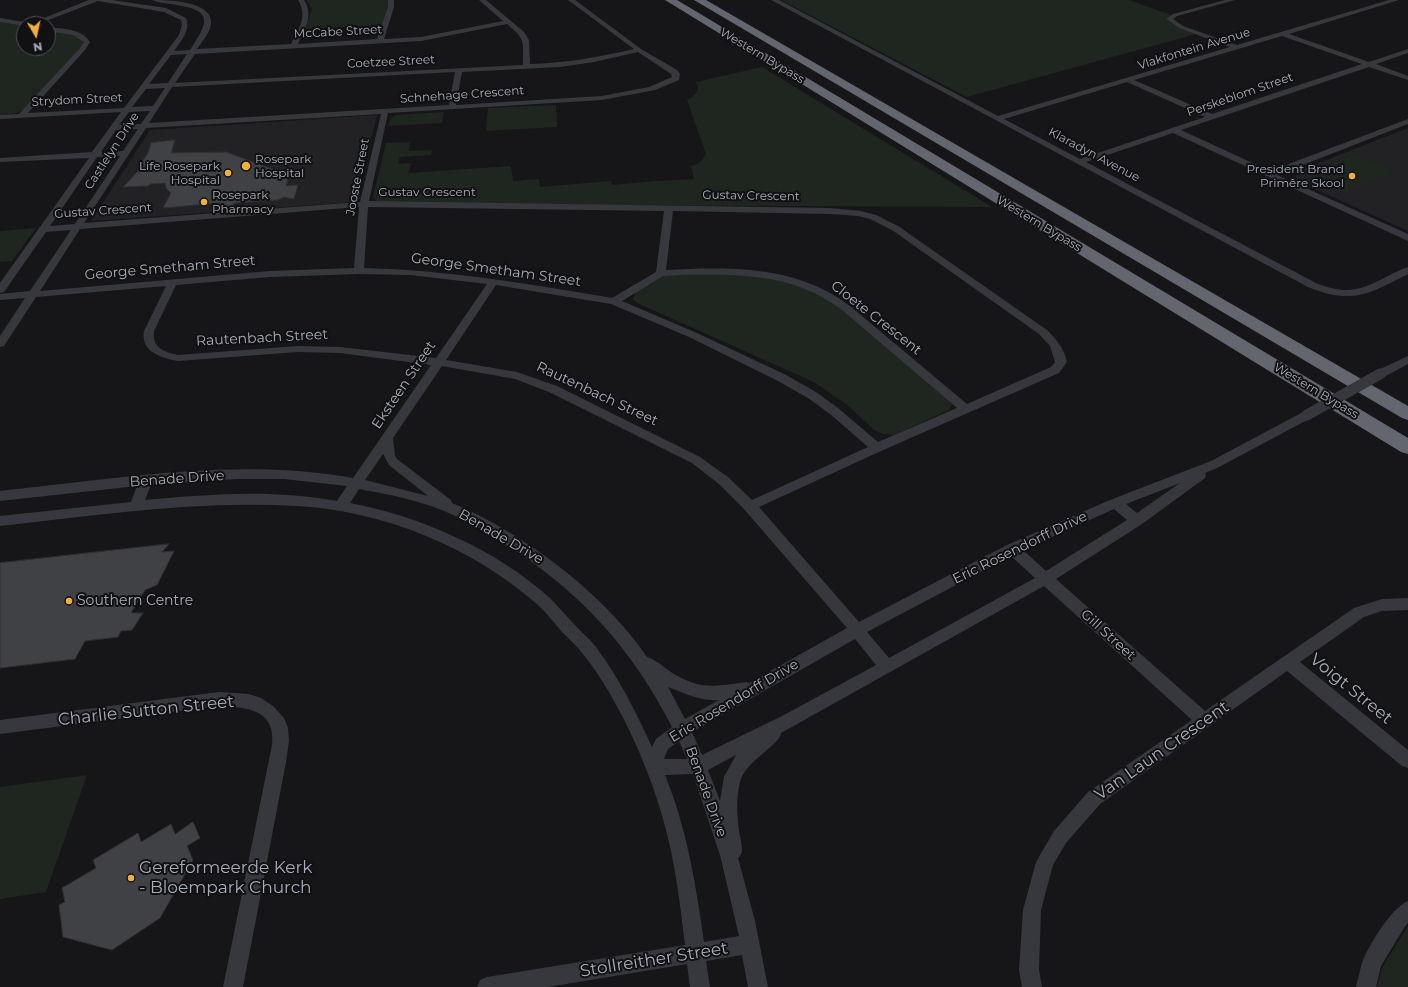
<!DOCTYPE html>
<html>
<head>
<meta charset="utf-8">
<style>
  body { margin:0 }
  #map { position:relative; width:1408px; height:987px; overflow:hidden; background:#161618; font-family:Montserrat,sans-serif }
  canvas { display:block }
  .north { position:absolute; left:16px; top:16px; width:40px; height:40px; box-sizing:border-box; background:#111113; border:1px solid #4d4f55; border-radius:50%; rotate:171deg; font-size:11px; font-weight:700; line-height:16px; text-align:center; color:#a8adb8 }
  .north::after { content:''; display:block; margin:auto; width:14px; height:18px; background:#f2b134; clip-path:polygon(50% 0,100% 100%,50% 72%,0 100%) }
</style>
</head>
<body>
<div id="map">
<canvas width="1408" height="987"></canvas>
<div class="north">N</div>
</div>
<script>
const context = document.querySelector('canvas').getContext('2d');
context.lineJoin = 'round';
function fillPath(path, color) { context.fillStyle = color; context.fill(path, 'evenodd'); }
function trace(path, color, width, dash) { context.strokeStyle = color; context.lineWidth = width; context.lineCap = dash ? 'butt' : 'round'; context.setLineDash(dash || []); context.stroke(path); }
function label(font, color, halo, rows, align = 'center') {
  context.font = font + ' Montserrat,sans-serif'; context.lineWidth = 4; context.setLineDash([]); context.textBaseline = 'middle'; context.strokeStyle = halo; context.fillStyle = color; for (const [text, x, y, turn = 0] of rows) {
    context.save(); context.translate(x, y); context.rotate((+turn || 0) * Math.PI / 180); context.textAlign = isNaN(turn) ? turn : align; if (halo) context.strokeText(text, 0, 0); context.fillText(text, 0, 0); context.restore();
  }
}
fillPath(new Path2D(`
  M377 115 355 202 91 221 150 130Z
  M1408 128V231L1295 180 1296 172Z`), '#222225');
fillPath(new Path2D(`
  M307 0H388L389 7 382 25 305 29 312 9Z
  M781 0H1129L1171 15 1168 17V20L1171 23 1196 34 967 97Z
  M0 22 24 26V48H48V30L78 35 84 39 85 43 24 109 17 113 0 115Z
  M762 67 992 207 384 204 378 202 373 197 386 143 410 142 409 151 432 150 431 155 400 157 398 164 411 163 409 173 511 166 513 181 539 179 540 187 611 181 612 185 655 181 694 179 691 166C699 164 702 161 706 154L687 100C695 95 701 91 696 82Z
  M556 105 557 127 486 131 488 108Z
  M444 112 442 123 388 126 391 118 396 115Z
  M1355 154 1396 171 1345 192 1304 174Z
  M36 228 12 261 0 262V231Z
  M733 274 788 280 833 301 952 404 949 410 894 435 883 434 874 430 846 404 814 382 637 303 633 299 636 290 653 279 665 275Z
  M87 775 46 892 0 899V787Z
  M1408 926V987H1377L1382 968Z`), '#1e261f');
const building = new Path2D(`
  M175 140 171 153 226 152 280 172 289 176 286 186 298 185 294 199 284 197 278 200 234 203 232 209 221 210 222 207H217L218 203 163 208 171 193 166 188 165 183 150 184 148 186 123 187 144 165H140L148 153 151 143Z
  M169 544 162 552 174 551 157 585 145 590 131 613H143L132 630 121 631 118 637 85 641 75 659 0 668V563Z
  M193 822 200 838 187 846 193 860 160 918 112 950 63 937 59 905 65 902 62 888 96 868 93 860 138 833 141 842 171 824 175 834Z`);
fillPath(building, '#404145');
trace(building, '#303034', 1);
fillPath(new Path2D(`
  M89 0H112L166 8 186 18C191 30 181 41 174 51L190 50C211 19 212 10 171 4 165 3 158 3 153 0 167 0 210 1 211 21 212 31 202 41 197 49L291 44C299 29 308 16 298 0H304C314 16 305 28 298 44L377 39 388 7V0H394V7L384 39 421 37 503 21 479 0H486L524 32 529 40 530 64C566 63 599 57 634 49L568 0H575L641 49 677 70 680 74 679 80 655 90 602 100 388 113 369 201 830 208 861 211 876 215 898 226 1047 330C1056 339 1064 348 1067 362L1059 373 881 451 759 507 859 622 1007 545 1110 500 1211 461 1303 412H1311L1313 415 1311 418 1219 467 1205 473 1206 475 1205 478 1142 524 1056 579 1205 711 1354 608 1382 599 1408 598V610L1382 611 1364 617 1300 662 1408 750V768L1402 766 1287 671 1100 804 1066 843 1053 865 1041 910 1039 970 1042 987H1022L1019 970 1023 910 1036 862 1054 831 1088 792 1192 720 1044 586 781 733C780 745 745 761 740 782 736 798 737 815 739 831 740 837 742 844 742 850 742 853 740 856 738 858L755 921 768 987H748L742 955 706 961 710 987H690L687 964 548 987H477L480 980 487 977 685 945C680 903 675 860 663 819 649 767 617 696 583 654 577 646 570 640 563 633 555 624 547 613 538 605 472 547 384 511 297 506 197 500 99 515 0 526V516L131 502 137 486 0 501V491C116 479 237 457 353 478L431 365 340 353 298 352 178 361C162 358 140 352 144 331L166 286 36 297 4 346 0 347V336L25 298 0 300V294L30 291 71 230 46 232 4 292 0 293V283L89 158 0 162V158L92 152 121 112 0 119V115L19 114 80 48 84 42 73 35 48 31V27C63 29 81 28 90 42L85 50 28 113 124 108 179 35 182 25 181 20 164 12 98 1 38 24H29ZM507 24C526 39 523 42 523 65L175 83 195 54 421 41ZM638 52 671 74 672 77 649 87 602 96 456 105 462 72 560 67 594 62ZM187 54 168 83 149 84 171 55ZM455 72 449 105 149 123 172 87ZM165 88 153 106 132 107 146 89ZM150 111 141 124 119 125 129 112ZM381 114 360 202 84 223 146 128ZM138 129 123 151 101 152 116 130ZM120 156 75 224 50 226 97 157ZM359 207 354 268 270 271 40 291 80 229ZM368 207 664 211 656 272 612 298C530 284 448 270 364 268ZM673 211 830 214 858 216 870 219 892 230 1039 334 1050 346 1055 362 1051 367 967 404 850 306C796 265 731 267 666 270ZM359 274 410 275 487 284 436 358 340 347 298 346 178 355C164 352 152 348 154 331L176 285 270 277ZM680 275C739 274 794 273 842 310L957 408 878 442 838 408 816 392 786 375 697 333 622 301 663 276ZM496 285 611 304 689 337 778 381 808 398 830 414 868 447 752 500 728 477 700 457 557 386 517 372 446 360ZM442 366 515 379 549 392 692 463 719 484 743 508 847 628 749 683 746 682C720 686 701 690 676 675 666 670 658 660 647 657 605 594 522 532 452 503L451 500 397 459 395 456 393 438ZM383 454 389 465 428 496 365 480ZM237 479H284L347 486 337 501C275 489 208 494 145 500L151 485ZM1180 483 1137 513 1126 504ZM359 489C387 494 418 500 444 511 464 519 484 531 503 543 579 590 631 647 672 727L656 739 652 747C636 712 619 678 596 647 589 638 580 631 573 623 565 615 558 606 550 598 495 549 422 517 350 503ZM1114 509 1127 520 1046 571 1023 550ZM1011 556 1035 578 889 658 867 632ZM855 639 876 665 782 716 702 755 692 732ZM668 687C682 692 701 702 719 700L685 719ZM679 741 687 759H664L668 749ZM736 755 724 777 720 801 708 770ZM693 774 720 855 739 936 704 942C696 885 687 829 665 775Z
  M771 0H779L998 116 1230 47 1179 28 1166 19 1173 14 1225 0H1235L1177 16 1173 19 1183 26 1237 45 1389 0H1399L1289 34 1369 62 1408 49V53L1376 64 1408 76V80L1369 67 1181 130 1270 171 1408 119V124L1277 175 1408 234V241L1173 133 1086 162 1316 283C1346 295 1359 291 1388 276 1394 273 1401 269 1408 267V274C1369 294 1352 305 1308 287ZM1282 36 1362 64 1212 114 1134 80ZM1127 82 1205 117 1080 159 1004 119Z
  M0 18 24 22 27 24H24V26L0 22Z
  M1408 356V364L1384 377H1376L1374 374 1376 371Z
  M219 692 249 694 261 698 273 706 284 718 288 728 289 741 286 762 243 987H223L272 745C276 709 246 707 219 706L0 734V720Z
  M1408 901V923L1404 928 1381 966 1376 987H1356C1358 979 1360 970 1362 963 1368 946 1392 907 1408 901Z`), '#37383d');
fillPath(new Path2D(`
  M665 0H677L1408 438V454L1401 452Z
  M694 0H706L1408 406V420L1402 418Z`), '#63666e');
trace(new Path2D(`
  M1307 415 1380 374`), '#37383d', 11);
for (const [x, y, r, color] of [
  [246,166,5,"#f2b134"],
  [228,173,4,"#f2b134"],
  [1352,176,4,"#f2b134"],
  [204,202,4,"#f2b134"],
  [69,601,4,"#f2b134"],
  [131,878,4,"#f2b134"]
]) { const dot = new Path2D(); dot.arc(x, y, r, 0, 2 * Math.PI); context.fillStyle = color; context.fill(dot); trace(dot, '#111113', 1.5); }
label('12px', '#a8adb8', '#111113', [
  ["McCabe Street",338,32,-3],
  ["Vlakfontein Avenue",1194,49,-17],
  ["Western Bypass",762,56,31],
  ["Coetzee Street",391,62,-3],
  ["Schnehage Crescent",462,95,-4],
  ["Perskeblom Street",1240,95,-19],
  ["Strydom Street",77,100,-3],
  ["Castlelyn Drive",112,151,-57],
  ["Klaradyn Avenue",1094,155,28],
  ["Jooste Street",358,177,-79],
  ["Gustav Crescent",427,192],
  ["Gustav Crescent",751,196,1],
  ["Gustav Crescent",103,211,-4],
  ["Western Bypass",1039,224,31],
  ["Western Bypass",1316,391,31]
]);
label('12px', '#a8adb8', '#111113', [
  ["Rosepark",255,159],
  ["Hospital",255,173],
  ["Life Rosepark",220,166,"right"],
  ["Hospital",220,180,"right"],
  ["President Brand",1344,169,"right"],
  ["Primêre Skool",1344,183,"right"],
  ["Rosepark",212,195],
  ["Pharmacy",212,209]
], 'left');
label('14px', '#a8adb8', '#111113', [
  ["George Smetham Street",170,268,-5],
  ["George Smetham Street",496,270,8],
  ["Cloete Crescent",876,318,38],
  ["Rautenbach Street",262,338,-3],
  ["Eksteen Street",404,385,-56],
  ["Rautenbach Street",597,394,25],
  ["Benade Drive",177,479,-4],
  ["Benade Drive",501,537,30],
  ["Eric Rosendorff Drive",1020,548,-26],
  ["Gill Street",1108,635,42],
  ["Eric Rosendorff Drive",734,701,-31],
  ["Benade Drive",706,792,70]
]);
label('14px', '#a8adb8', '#111113', [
  ["Southern Centre",77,601]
], 'left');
label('17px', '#a8adb8', '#111113', [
  ["Voigt Street",1351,689,39],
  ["Charlie Sutton Street",146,711,-6],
  ["Van Laun Crescent",1162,751,-35],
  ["Stollreither Street",654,960,-9]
]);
label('17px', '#a8adb8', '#111113', [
  ["Gereformeerde Kerk",139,868],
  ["- Bloempark Church",139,888]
], 'left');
</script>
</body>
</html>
